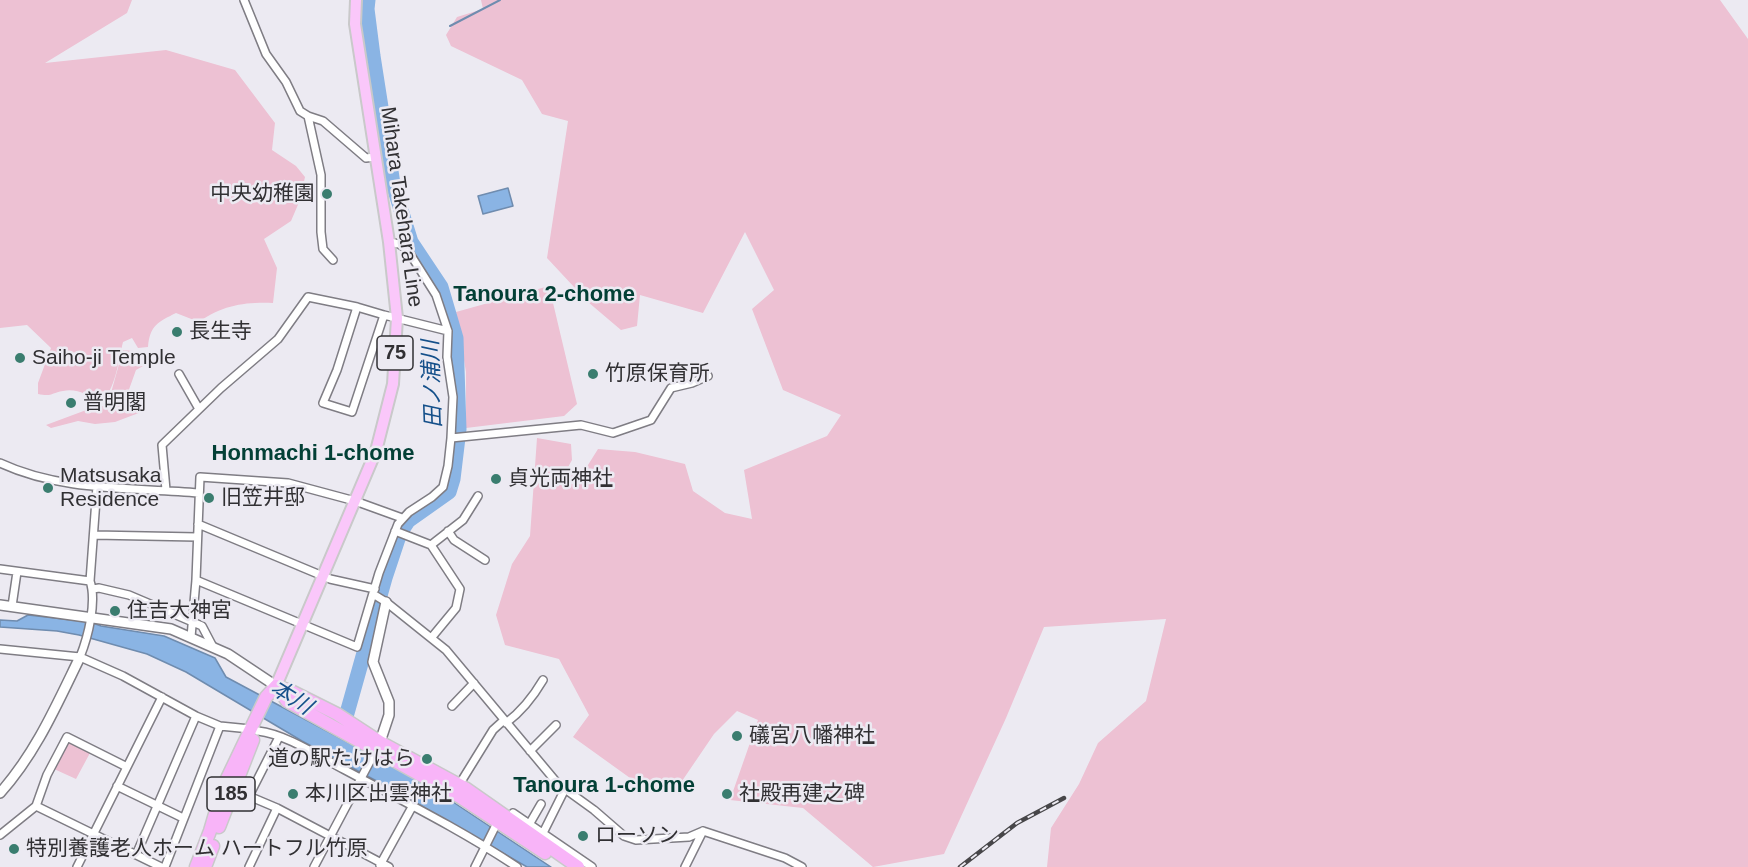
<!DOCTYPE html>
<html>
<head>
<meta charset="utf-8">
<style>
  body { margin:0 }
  canvas { display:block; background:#eceaf2 }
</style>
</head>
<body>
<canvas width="1748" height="867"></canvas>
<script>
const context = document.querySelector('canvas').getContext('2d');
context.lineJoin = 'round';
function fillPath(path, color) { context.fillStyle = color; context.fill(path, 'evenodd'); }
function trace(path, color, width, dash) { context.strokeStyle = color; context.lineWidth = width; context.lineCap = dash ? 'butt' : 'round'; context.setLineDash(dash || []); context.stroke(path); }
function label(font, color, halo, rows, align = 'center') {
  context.font = font + ' Arial,"Noto Sans JP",sans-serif'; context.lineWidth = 5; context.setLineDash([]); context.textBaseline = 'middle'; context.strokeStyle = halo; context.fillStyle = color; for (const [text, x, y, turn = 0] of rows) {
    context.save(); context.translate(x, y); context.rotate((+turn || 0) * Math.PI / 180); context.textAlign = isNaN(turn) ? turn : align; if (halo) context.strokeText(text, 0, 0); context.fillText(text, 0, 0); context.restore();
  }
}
fillPath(new Path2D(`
  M0 0H132L127 13 45 63 166 50 235 70 275 123 272 150 296 166 305 177 300 200 291 221 264 239 277 268 273 303C245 302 223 305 199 322L176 313C158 322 150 325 148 347L138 348 132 338 123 342C118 362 116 389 100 404 90 395 76 388 63 391 51 393 52 397 38 394V383L51 348 27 325 0 328Z
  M481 0H1720L1748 39V867H1047L1051 828 1079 784 1098 743 1146 701 1166 619 1044 627 1006 718 944 854 873 867 803 808 730 800 758 720 737 711 714 734 680 784 637 783 573 737 589 715 559 659 505 645 496 615 512 564 530 536 537 438 571 444 572 460 567 469 583 473 598 449 635 452 685 464 693 491 725 513 752 519 744 470 827 436 841 415 783 390 752 309 774 290 745 232 703 313 640 295 637 326 621 330 588 302 547 258 568 121 542 114 522 80 451 46 446 35 457 17 483 9Z
  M549 286 577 404 564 416 466 428V372L456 312Z
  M123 350 143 352V366L136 370 127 395 112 401 109 400Z
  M116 401H130L143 406 144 411 115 422 95 424 78 421 51 428 46 425 89 409 103 406 106 410Z
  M67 742 90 753 76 779 54 769Z`), '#edc1d3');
const water = new Path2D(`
  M508 188 513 206 483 214 478 196Z
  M28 615 90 622 101 626 164 636 215 658 226 677 426 784 551 867H527L399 793 302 741 186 672 147 654 79 635 57 631 0 627V620L17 621Z`);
fillPath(water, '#8ab4e4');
trace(water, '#6f8caf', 1.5);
trace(new Path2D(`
  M450 26 500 0`), '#6f8caf', 2);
trace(new Path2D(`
  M342 731 385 578 400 533 408 521 449 492 453 479 459 429 456 338 441 287 411 242 393 184 373 56 367 9 368 0`), '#8ab4e4', 15);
const minor = new Path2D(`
  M244 0 266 54 286 82 300 111 308 116 323 121 366 158 375 157
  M308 116 321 175V232L323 249 333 260
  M357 307 384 315
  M179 374 199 409
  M451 438 581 425 613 433 651 420 671 388 692 383 708 376
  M0 463C62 492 132 487 199 493
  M166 490 162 445 221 388 278 339 308 297 357 307 337 370 323 403 352 412 384 315 448 331
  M198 524 330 579 375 589
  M395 531 431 545 463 520 478 496
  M448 531 454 540 485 560
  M94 535 197 537
  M431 545 460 589 456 608 432 637
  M0 569 90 581
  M196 580 357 647 379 573 398 524 409 512 432 497 443 487 448 466 451 438 453 397 447 357 448 331 436 295 407 249 399 244 389 242
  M93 589 99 588 129 595 202 626 212 645
  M373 594 386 602 446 650 558 784 594 810 624 836 636 840 689 837 703 831 785 858 802 867
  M12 606 17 572
  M191 637 196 580 200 477 288 483 355 501 402 518
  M0 649 80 657 123 676 196 716 220 726 250 729
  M80 657C88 637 97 602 90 581L97 486
  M452 706 474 683
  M506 723C522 711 533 697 543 680
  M258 731C286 734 320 757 345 770 403 801 463 831 517 867
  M530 751 556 725
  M459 785 493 730 504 720
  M117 786 183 818
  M232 789 277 808 389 867
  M249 796 279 737
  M36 806 161 867
  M513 813 592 867
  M530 823 541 804
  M0 835 36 806 47 775 67 737 127 767
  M542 835 565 789
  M136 855 196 716
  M380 865 412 807
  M77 867 162 697
  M165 867 220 726
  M249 867 277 808
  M314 867 376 750
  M475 867 498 821
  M685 867 703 831`);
const tertiary = new Path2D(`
  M0 605 171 629 228 654 276 686
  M380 742 389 715V702L373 662 386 602
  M0 793C36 753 57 704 80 657`);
const primary = new Path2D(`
  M276 686 376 451 393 384 397 318 389 242 355 24 356 0`);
const trunk = new Path2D(`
  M276 686 291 691 337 714 380 742 465 788 578 867
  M276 686 287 701 460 797 545 853
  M219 827 253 740
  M196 867 210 831 223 787 266 697 276 686
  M205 867 213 846`);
trace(minor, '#7f7d84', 10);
trace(tertiary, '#7f7d84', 12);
trace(primary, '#c9c9ca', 14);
trace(trunk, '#c9c9ca', 15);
trace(minor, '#fff', 7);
trace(tertiary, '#fff', 9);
trace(primary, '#fac7fa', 10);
trace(trunk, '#f8b4f8', 12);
const rail = new Path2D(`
  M960 867 1017 823 1064 798`);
trace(rail, '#474649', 4.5);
trace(rail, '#eceaf2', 2, [7]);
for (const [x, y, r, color] of [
  [327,194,6,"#3a7d6f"],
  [177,332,6,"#3a7d6f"],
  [20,358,6,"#3a7d6f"],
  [593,374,6,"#3a7d6f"],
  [71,403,6,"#3a7d6f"],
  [496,479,6,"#3a7d6f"],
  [48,488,6,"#3a7d6f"],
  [209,498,6,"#3a7d6f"],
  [115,611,6,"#3a7d6f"],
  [737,736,6,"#3a7d6f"],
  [427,759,6,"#3a7d6f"],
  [293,794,6,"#3a7d6f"],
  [727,794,6,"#3a7d6f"],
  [583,836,6,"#3a7d6f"],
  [14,849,6,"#3a7d6f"]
]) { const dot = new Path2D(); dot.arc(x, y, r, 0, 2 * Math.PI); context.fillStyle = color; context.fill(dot); trace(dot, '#eceaf2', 2); }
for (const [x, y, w] of [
  [395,353,36],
  [231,794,48]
]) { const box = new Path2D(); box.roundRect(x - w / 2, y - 17, w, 34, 4.5); context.fillStyle = '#eceaf2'; context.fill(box); trace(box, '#313033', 1.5); }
label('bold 20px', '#313033', null, [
  ["75",395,353],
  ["185",231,794]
]);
label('21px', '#313033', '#eceaf2', [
  ["中央幼稚園",315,194,"right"],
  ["長生寺",189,332],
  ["Saiho-ji Temple",32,358],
  ["竹原保育所",605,374],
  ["普明閣",83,403],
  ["Matsusaka",60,476],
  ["Residence",60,500],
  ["貞光両神社",508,479],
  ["旧笠井邸",221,498],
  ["住吉大神宮",127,611],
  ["礒宮八幡神社",749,736],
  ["道の駅たけはら",415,759,"right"],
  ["本川区出雲神社",305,794],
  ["社殿再建之碑",739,794],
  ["ローソン",595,836],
  ["特別養護老人ホーム ハートフル竹原",26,849]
], 'left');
label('21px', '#313033', '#eceaf2', [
  ["Mihara Takehara Line",401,207,82]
]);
label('bold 22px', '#034036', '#eceaf2', [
  ["Tanoura 2-chome",544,295],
  ["Honmachi 1-chome",313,454],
  ["Tanoura 1-chome",604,786]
]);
label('italic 22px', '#15508a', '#eceaf2', [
  ["田ノ浦川",433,384,-92],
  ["本川",291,698,32]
]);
</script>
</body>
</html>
